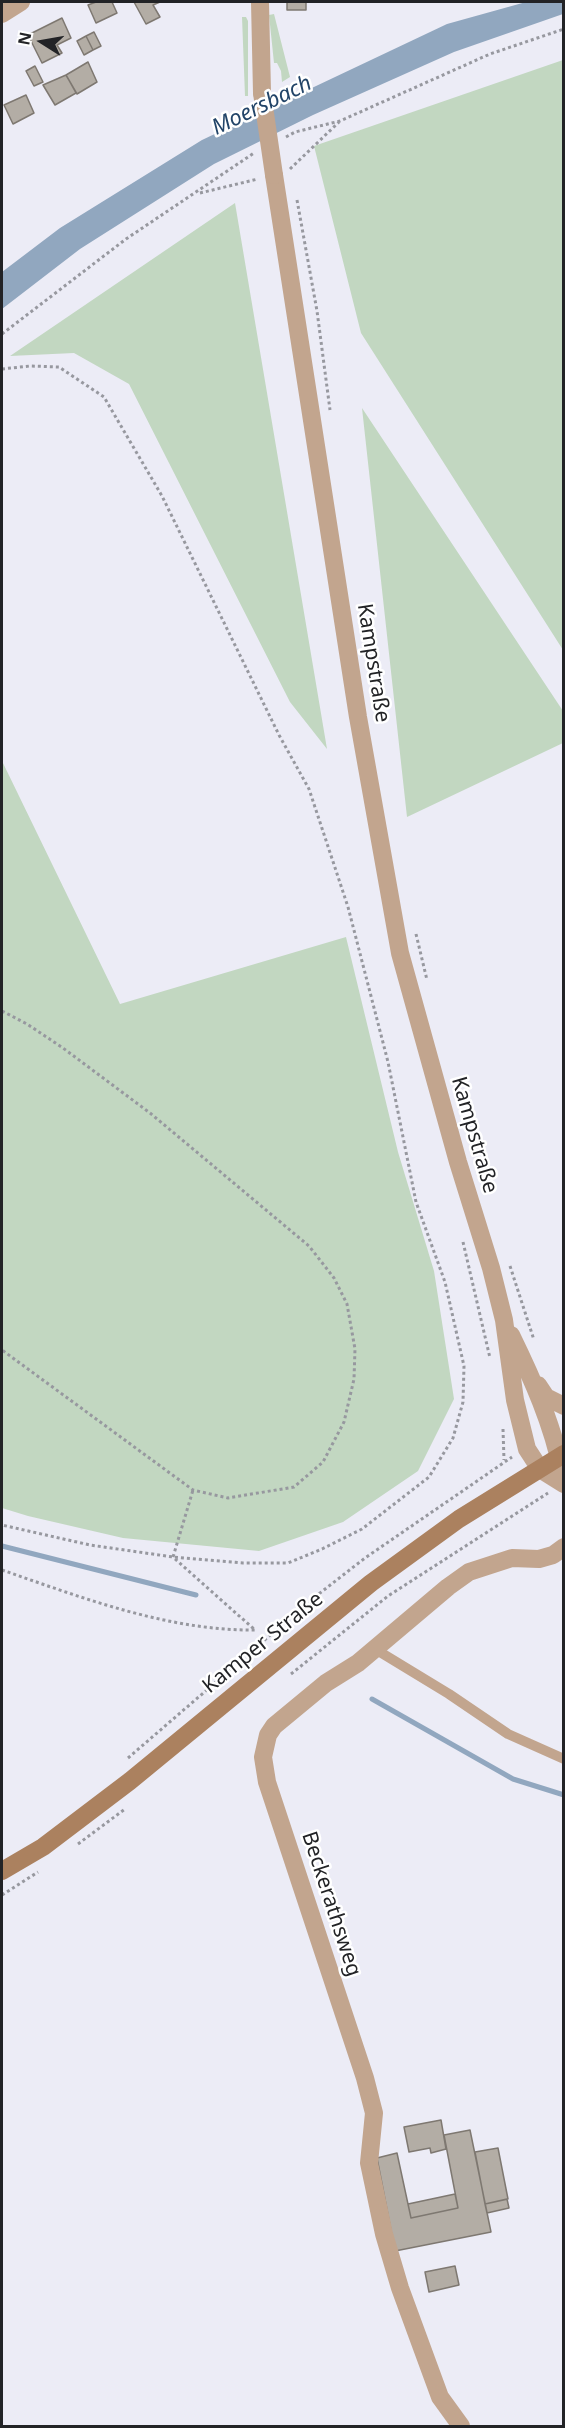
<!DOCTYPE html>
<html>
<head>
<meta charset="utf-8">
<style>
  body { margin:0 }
  #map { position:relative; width:565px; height:2428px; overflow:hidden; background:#ececf6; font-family:"Noto Sans",sans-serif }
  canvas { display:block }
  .frame { position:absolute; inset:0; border:3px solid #222326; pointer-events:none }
  .north { position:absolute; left:12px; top:12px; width:60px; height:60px; -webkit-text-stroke:4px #fff; paint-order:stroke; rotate:281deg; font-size:16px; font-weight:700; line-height:24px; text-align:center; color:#222326 }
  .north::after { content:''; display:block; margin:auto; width:21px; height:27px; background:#222326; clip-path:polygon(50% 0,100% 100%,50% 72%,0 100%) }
</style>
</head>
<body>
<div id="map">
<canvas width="565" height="2428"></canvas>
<div class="frame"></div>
<div class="north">N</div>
</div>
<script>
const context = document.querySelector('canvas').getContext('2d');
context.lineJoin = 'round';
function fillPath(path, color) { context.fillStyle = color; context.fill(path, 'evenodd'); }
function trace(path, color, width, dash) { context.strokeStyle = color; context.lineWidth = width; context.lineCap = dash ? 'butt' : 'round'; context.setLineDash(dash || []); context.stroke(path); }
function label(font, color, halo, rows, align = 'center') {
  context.font = font + ' "Noto Sans",sans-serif'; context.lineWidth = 5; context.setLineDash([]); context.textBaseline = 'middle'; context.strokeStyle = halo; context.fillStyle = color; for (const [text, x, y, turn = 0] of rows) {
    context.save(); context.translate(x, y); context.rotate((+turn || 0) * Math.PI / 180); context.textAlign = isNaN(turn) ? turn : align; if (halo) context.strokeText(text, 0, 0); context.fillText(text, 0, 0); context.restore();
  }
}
fillPath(new Path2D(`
  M274 14 290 77 282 82 281 71 277 63H274L269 15Z
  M242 17H246L248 21V96H245Z
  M563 60H564L563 650 361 333 314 146Z
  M235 203 327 749 290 702 129 384 74 353 10 356Z
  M362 408 563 711V743L407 817Z
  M2 761 120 1004 346 937 398 1152 434 1271 454 1399 418 1471 343 1522 259 1551 123 1538 28 1516 2 1508Z`), '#c2d7c1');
fillPath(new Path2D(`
  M526 2H563V14L454 52 313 115 214 164 80 249 2 309V272L60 228 202 140 447 24Z`), '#91a7bf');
trace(new Path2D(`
  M2 1546 196 1595
  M372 1699 513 1779 564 1795`), '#91a7bf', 5);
const building = new Path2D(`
  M96 2H112L117 13 96 23 88 5Z
  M134 2H160L153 5 160 17 146 24Z
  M287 2H306V10H287Z
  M62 18 71 38 57 45 62 53 42 63 28 35Z
  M94 32 101 46 93 50 86 36Z
  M86 36 93 50 84 55 77 41Z
  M88 62 97 82 77 94 66 75Z
  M35 66 43 82 34 86 26 71Z
  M66 75 76 93 55 105 43 85Z
  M26 95 34 113 13 124 4 105Z
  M441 2120 446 2149 431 2153 430 2148 409 2152 404 2127Z
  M470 2130 491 2232 395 2251 377 2158 397 2153 411 2218 458 2208 444 2135Z
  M498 2148 508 2199 485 2204 475 2152Z
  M455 2194 458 2208 411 2218 408 2204Z
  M507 2199 509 2208 487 2213 485 2204Z
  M455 2266 459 2285 429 2292 425 2272Z`);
fillPath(building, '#b3ada5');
trace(building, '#7e7871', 1.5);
trace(new Path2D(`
  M286 137 295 132 340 121 490 54 564 29
  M290 169 339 122
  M200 193 258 179
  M297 200 317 311 330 410
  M2 334 126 239 254 153
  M2 369 30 366 59 367 104 397 162 496 279 735 309 789 348 907 388 1062 416 1202 445 1282 464 1366 463 1402 453 1438 429 1477 362 1529 322 1549 288 1563H243L173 1557 90 1545 2 1525
  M416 934 427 980
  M2 1011 27 1024 63 1048 150 1113 309 1246 334 1278 347 1304 355 1349 354 1379 344 1422 323 1462 294 1487 228 1498 193 1490 2 1350
  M463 1242 490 1358
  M510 1266 534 1340
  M503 1429 504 1460
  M173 1557 193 1490
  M175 1559 255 1630
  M2 1570C83 1598 169 1631 255 1630
  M291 1674 388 1596 548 1493
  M128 1758 311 1600 365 1558 512 1457
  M78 1844 125 1809
  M2 1895 38 1872`), '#97989f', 3, [3, 3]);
trace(new Path2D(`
  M375 1649 449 1694 508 1734 564 1759`), '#c2a58e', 10);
trace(new Path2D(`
  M260 2 262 93
  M2 14 21 2
  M274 175 358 717 400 953 458 1162 491 1268 504 1320 515 1400 527 1449 540 1469 564 1484
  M511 1335C532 1378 553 1425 562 1472
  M538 1385 546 1397 564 1406
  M461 2426 440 2397 400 2288 384 2234 369 2163 374 2113 365 2078 267 1782 263 1757 268 1735 274 1726 326 1683 358 1663 448 1587 469 1572 512 1558 539 1559 553 1555 564 1547`), '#c2a58e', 18);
trace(new Path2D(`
  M2 1871 43 1847 130 1781 371 1583 459 1519 564 1454`), '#ab815f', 18);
trace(new Path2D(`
  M262 93 274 175`), '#c2a58e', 18);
label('21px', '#222326', '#fff', [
  ["Kampstraße",373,663,81],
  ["Kampstraße",474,1135,74],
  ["Kamper Straße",263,1643,-39],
  ["Beckerathsweg",331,1904,72]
]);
label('italic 22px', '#224468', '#fff', [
  ["Moersbach",262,106,-26]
]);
</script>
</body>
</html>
